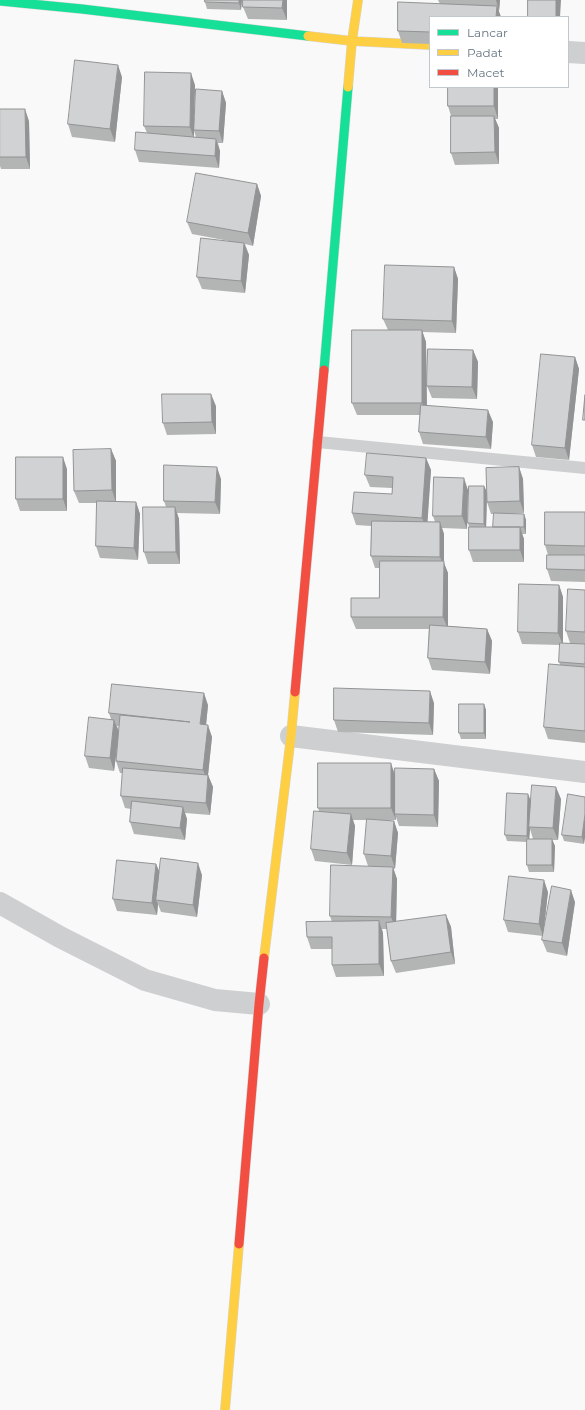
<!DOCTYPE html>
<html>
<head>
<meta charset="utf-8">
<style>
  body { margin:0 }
  #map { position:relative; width:585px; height:1410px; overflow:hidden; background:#f9f9f9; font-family:Montserrat,sans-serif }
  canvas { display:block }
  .legend { position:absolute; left:429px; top:16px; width:140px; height:72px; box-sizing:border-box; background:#fff; border:1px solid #c1c8cd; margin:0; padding:5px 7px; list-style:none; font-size:12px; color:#657683 }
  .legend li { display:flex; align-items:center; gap:8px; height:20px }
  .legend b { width:20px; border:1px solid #c1c8cd }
</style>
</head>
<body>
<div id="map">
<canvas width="585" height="1410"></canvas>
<ul class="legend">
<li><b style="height:5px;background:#16e098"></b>Lancar</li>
<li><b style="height:5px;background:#ffcf43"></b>Padat</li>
<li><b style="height:5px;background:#f24e42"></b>Macet</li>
</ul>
</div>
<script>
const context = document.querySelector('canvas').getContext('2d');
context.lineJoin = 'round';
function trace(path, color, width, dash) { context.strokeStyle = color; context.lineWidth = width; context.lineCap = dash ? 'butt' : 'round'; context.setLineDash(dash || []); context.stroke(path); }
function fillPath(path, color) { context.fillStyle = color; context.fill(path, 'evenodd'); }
const fast = new Path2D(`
  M0 1 82 9 308 36
  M324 370 348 87`);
const slow = new Path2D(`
  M308 36 352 41 430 45
  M348 87 352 41 358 0
  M264 958 291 736 295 692
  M225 1410 239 1244`);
const jam = new Path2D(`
  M295 692 324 370
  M239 1244 259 1004 264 958`);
trace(fast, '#d5d6d7', 10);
trace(slow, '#d5d6d7', 10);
trace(jam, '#d5d6d7', 10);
trace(new Path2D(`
  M318 442 585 468`), '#cecfd0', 12);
trace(new Path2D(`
  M568 52 585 53
  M291 736 585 772
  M0 903 60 937 145 980 215 1000 259 1004`), '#cecfd0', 22);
trace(fast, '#16e098', 9);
trace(slow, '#ffcf43', 9);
trace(jam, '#f24e42', 9);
fillPath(new Path2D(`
  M205 0H242L241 10 207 9 205 2Z
  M243 0H287V20L248 19 243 7Z
  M438 0H500L499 11 498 10 501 17H430V44L402 43 398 31 440 4Z
  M122 77 115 142 72 137 68 124Z
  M195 85 194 118 222 91 226 103 223 143H218L220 151 219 168 139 162 135 150 147 133 144 126ZM194 131 196 137H194Z
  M498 87V119H495L499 128V164L455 165 451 153V116L448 106Z
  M0 109 29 121 30 169H1L0 166Z
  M257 184 261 196 253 246 245 244 249 255 245 293 202 289 197 277 229 241 192 234 187 222Z
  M454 267 458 279 456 333 422 332 426 342 427 405 493 422 491 449 423 444 419 432 420 415H357L352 403 388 330 383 319Z
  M473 350 478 362 477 399 432 398 427 386Z
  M575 357 579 369 569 460 536 457 532 445Z
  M216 406V434L167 435 163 423Z
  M111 449 116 461V501L136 502 140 514 138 560 100 558 96 546 97 503H79L74 491Z
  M426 458 431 470 427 522H435L433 516 468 490 467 529 442 528 444 534V563L448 573V626L487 629 492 641 490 674 432 670 428 658 429 629H356L351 617 379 598 380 568H375L371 556V526L356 525 352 513 392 494V488L370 487 365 475Z
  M519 467 523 479 524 513 503 514H524L526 520V534H522L524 539V562H473L469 550V527L468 523 484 486 487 492ZM487 496V502L491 514H494L493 527H486Z
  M67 469V511H20L16 499Z
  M221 479 220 514 177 513 179 519 180 564H148L144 552 166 507 164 501Z
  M585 512V582L551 581 547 569 548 555 545 545Z
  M559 585 563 597V643L585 644V743L548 739 544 727 560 665 559 662 560 645 522 644 518 632Z
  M585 590V644L570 643 566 631Z
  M434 703 433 735 338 732 334 720Z
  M484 704 486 710V739H461L459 733Z
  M208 705 206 724 212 737 208 775 213 787 210 815 185 813 187 819 185 840 134 834 130 822 131 809 125 808 121 796 123 773H120L116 761 118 739 114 771 89 768 85 756 111 719 109 713ZM117 726H119V731Z
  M434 769 439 781 438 827 399 826 396 817V820H379L394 821 398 833 395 869 393 868 397 879 396 922 446 915 451 927 455 964 396 973 391 961 387 929H382L383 933 384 976 336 977 332 965V949H311L307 937 332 922 330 916 376 867 368 866 364 854 367 820H353L355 826 352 865 315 861 311 849 319 811 318 808 395 774Z
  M585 797 584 844 564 841 562 835Z
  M561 799 558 840H552L555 846 554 872H529L527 865V842L507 841 505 835 531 801ZM530 829 533 839H542H529Z
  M156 864 160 873 202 875 197 917 161 912 158 904 157 915 117 911 113 899Z
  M548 892 543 936 508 932 504 920Z
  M575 902 567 956 547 952 542 940Z`), '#b3b5b5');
fillPath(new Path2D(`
  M239 0H242L241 10 239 3Z
  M283 0H287V20L282 8Z
  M496 0H500L499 11Z
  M556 0H561L560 17H556Z
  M497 6 501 17H496Z
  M118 65 122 77 115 142 110 129Z
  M191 73 195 85 194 130V139L190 127Z
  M494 87H498V119L494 106Z
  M222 91 226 103 223 143 219 131Z
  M25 109 29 121 30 169 26 157Z
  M494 116 499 128V164L495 152Z
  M216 139 220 151 219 168 215 156Z
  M257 184 261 196 253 246 248 233Z
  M244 243 249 255 245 293 241 281Z
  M454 267 458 279 456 333 452 321Z
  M422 330 426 342 427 415 422 403Z
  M473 350 478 362 477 399 472 387Z
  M575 357 579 369 569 460 565 448Z
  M211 394 216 406V434L212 422Z
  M488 410 493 422 491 449 486 437Z
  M111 449 116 461V503L112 490Z
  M63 457 67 469V511L63 499Z
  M426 458 431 470 427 530 422 518Z
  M217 467 221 479 220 514 215 502Z
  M519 467 523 479 524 513 520 501Z
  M464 478 468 490 467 529 462 516Z
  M484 486 487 492 486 530 484 524Z
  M136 502 140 514 138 560 134 548Z
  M175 507 179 519 180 564 176 552Z
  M524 514 526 520V534L524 527Z
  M440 522 444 534V563L448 573V629L443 617 444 568 440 557Z
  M520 527 524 539V562L520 550Z
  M559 585 563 597V645L558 633Z
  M487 629 492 641 490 674 485 662Z
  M430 691 434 703 433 735 429 723Z
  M204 693 208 705 205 736 200 724Z
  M484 704 486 710V739L484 733Z
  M114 720 119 732 114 771 110 758Z
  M208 725 212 737 208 775 213 787 210 815 206 803 208 782 203 770Z
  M391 763 395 775V814L396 820 391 808Z
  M434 769 439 781 438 827 434 815Z
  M556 787 561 799 558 840 553 828Z
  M528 794 531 801 529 827 530 829 529 842 527 836Z
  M183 807 187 819 185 840 180 828Z
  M351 814 355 826 352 865 347 853Z
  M585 814V838L584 844 582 837Z
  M394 821 398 833 395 869 391 856Z
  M552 839 555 846 554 872 552 865Z
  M198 863 202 875 197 917 193 905Z
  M156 864 161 876 156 900 158 904 157 915 152 903Z
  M393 867 397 879 396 929 391 917Z
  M544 880 548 892 543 936 539 924Z
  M571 890 575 902 567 956 562 943Z
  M446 915 451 927 455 964 451 952Z
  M379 921 383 933 384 976 379 964Z`), '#929394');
const building = new Path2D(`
  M205 0H239V3L205 2Z
  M243 0H283L282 8 243 7Z
  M528 0H556V17H528Z
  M398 2 497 6 496 17H430V32L398 31Z
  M75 60 118 65 110 129 68 124Z
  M145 72 191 73 190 127 144 126Z
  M448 87H494V106H448Z
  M196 89 222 91 219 131 194 130Z
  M0 109H25L26 157H0Z
  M451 116H494L495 152 451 153Z
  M136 132 216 139 215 156 135 150Z
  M196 173 257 184 248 233 187 222Z
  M201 238 244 243 241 281 197 277Z
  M385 265 454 267 452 321 383 319Z
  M352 330H422V403H352Z
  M428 349 473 350 472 387 427 386Z
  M541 354 575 357 565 448 532 445Z
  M162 394H211L212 422 163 423Z
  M585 395V420H583Z
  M421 405 488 410 486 437 419 432Z
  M111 449 112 490 74 491 73 450Z
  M367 453 426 458 422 518 352 513 354 492 392 494 393 477 365 475Z
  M16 457H63V499H16Z
  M164 465 217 467 215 502 164 501Z
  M519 467 520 501 487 502 486 468Z
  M434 477 464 478 462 516H433Z
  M469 486H484V524L468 523Z
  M97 501 136 502 134 548 96 546Z
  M143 507H175L176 552H144Z
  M545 512H585V546L545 545Z
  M494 513 524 514V527H493Z
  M372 521 440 522V557L371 556Z
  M469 527H520V550H469Z
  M547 555H585V570L547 569Z
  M380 561H444L443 617H351V598H379Z
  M519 584 559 585 558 633 518 632Z
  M568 589 585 590V632L566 631Z
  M430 625 487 629 485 662 428 658Z
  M560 643 585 644V664L559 662Z
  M549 664 585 667V731L544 727Z
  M112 684 204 693 200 724 208 725 203 770 116 761 120 715 190 722 109 713Z
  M334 688 430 691 429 723 334 720Z
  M459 704H484V733H459Z
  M89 717 114 720 110 758 85 756Z
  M318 763H391V808H318Z
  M123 768 208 775 206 803 121 796Z
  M395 768 434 769V815L395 814Z
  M532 785 556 787 553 828 529 827Z
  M507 793 528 794 527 836 505 835Z
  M568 794 585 797V814L582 837 562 835Z
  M132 801 183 807 180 828 130 822Z
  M314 811 351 814 347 853 311 849Z
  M367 819 394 821 391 856 364 854Z
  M527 839H552V865H527Z
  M161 858 198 863 193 905 156 900Z
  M117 860 156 864 152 903 113 899Z
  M331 865 393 867 391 917 330 916Z
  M509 876 544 880 539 924 504 920Z
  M552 886 571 890 562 943 542 940Z
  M446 915 451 952 391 961 386 923Z
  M379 921V964L332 965V937H307L306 922Z`);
fillPath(building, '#d0d2d3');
trace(building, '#929394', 1);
</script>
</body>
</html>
